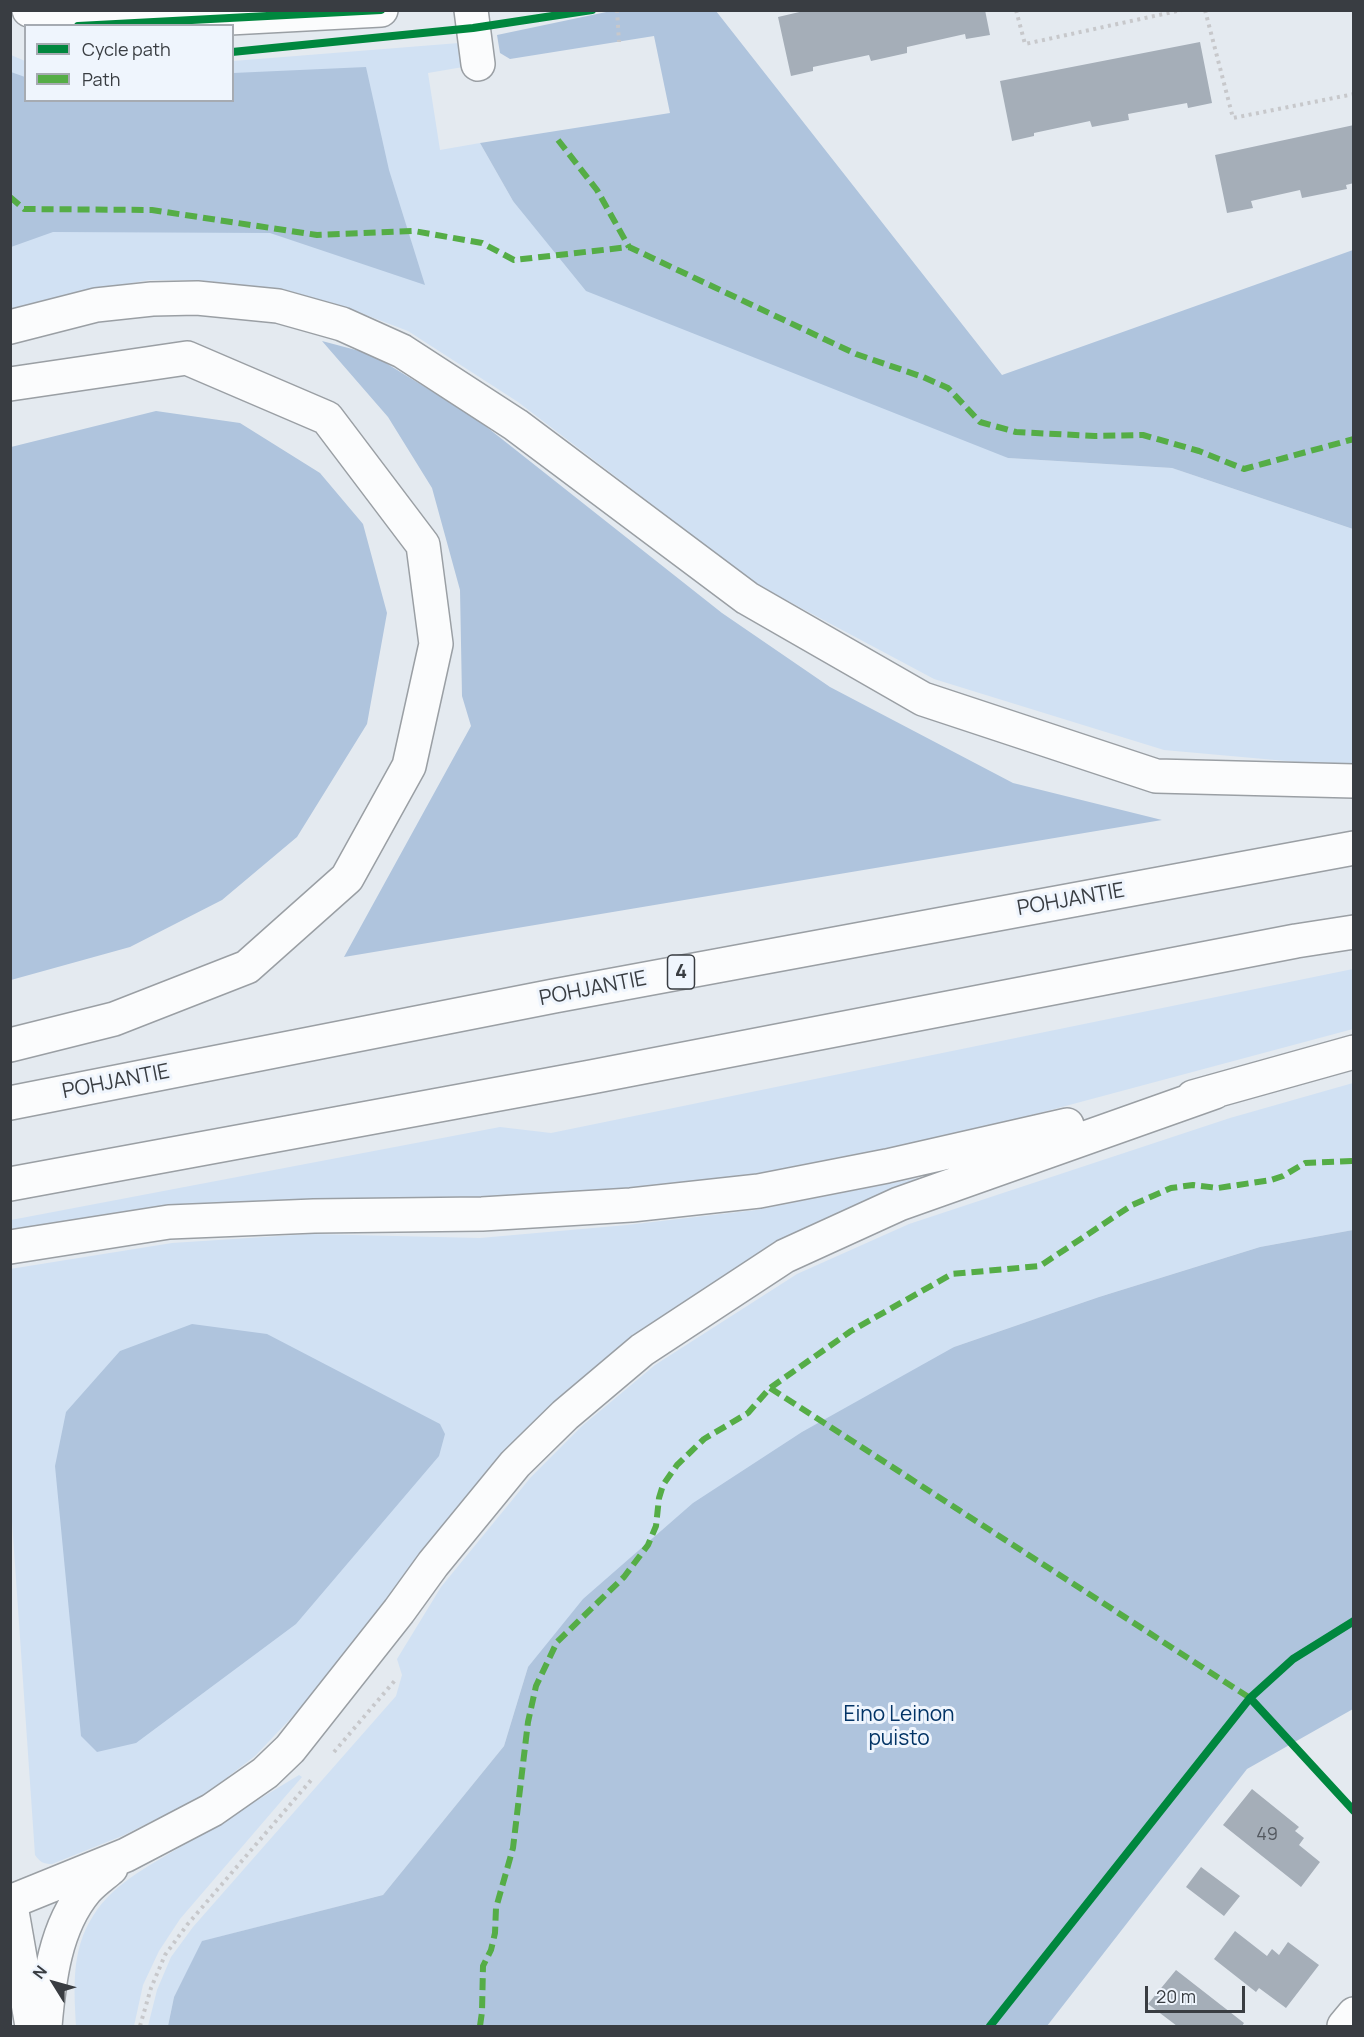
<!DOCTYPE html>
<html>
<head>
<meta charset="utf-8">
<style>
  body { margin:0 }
  #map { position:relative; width:1364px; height:2037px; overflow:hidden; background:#e4eaf0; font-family:Manrope,sans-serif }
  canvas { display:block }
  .frame { position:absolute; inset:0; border:12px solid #393d42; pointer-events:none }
  .legend { position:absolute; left:24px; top:24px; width:210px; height:78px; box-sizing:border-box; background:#eff5fd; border:2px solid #a6abb2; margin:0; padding:8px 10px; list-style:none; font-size:18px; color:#393d42 }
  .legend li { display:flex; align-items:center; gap:12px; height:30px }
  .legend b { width:30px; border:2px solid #a6abb2 }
  .north { position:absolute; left:24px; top:1953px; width:60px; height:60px; -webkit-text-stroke:4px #eff5fd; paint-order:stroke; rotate:307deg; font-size:16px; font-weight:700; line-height:24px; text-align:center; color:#393d42 }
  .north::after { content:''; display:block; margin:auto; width:21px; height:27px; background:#393d42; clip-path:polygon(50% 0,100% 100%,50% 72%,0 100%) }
  .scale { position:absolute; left:1145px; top:1986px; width:100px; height:27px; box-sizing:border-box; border:3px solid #393d42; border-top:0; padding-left:8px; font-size:18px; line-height:21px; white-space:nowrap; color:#393d42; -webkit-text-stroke:4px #eff5fd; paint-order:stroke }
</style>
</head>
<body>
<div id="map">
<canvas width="1364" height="2037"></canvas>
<div class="frame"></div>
<ul class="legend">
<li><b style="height:8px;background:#00873e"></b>Cycle path</li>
<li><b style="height:8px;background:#55ad46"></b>Path</li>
</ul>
<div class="north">N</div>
<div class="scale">20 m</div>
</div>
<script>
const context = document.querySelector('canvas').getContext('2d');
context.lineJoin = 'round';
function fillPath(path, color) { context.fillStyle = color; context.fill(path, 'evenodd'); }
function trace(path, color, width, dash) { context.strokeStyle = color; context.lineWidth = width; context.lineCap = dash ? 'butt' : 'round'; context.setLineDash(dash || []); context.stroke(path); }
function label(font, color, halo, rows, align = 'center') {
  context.font = font + ' Manrope,sans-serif'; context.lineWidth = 6; context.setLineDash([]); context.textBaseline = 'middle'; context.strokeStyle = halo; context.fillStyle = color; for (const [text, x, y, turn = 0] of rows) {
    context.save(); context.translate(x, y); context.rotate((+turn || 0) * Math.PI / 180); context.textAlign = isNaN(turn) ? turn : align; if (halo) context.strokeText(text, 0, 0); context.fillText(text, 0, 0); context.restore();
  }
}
fillPath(new Path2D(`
  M459 43 463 67 428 73 440 150 480 143 513 201 1008 458 1172 468 1353 529V767L1164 750 934 679 756 584 518 402 408 331 345 307 279 289 198 280H149L98 289 11 312V55L25 61 26 100H232L233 61Z
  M1353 969V1029L890 1153 629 1195 11 1237V1220L500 1127 551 1133Z
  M1353 1083V1230L1260 1247 1099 1297 954 1347 528 1667 504 1746 383 1895 203 1941 174 1997 168 2026H148L157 1990 171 1957 193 1927 396 1696 402 1675 397 1659 441 1587 531 1477 582 1426 655 1365 797 1274 909 1224 1230 1118Z
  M918 1178 913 1186 634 1339 333 1674 255 1756 203 1796 122 1836 52 1864C43 1864 40 1862 35 1855L11 1507 10 1269 172 1243 310 1234 480 1238 627 1225 756 1210Z
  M299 1775 302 1777 180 1919 159 1951 143 1985 134 2026H76C74 1988 71 1950 93 1916 114 1881 157 1862 190 1841 226 1819 263 1797 299 1775Z`), '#d1e1f3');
fillPath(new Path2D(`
  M611 11H716L1002 375 1353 250V529L1172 468 1008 458 586 291 513 201 480 143 670 113 654 36 510 59 500 53 497 35Z
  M366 67 389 170 425 285 270 233 53 232 11 247V72L25 77 26 100H232L233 73Z
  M322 341 371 354 474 417 722 613 830 687 1013 783 1162 820 344 957 471 726 462 696 460 590 432 488 388 417Z
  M156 411 240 423 320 473 363 524 387 613 367 724 297 837 222 900 130 947 11 980V447Z
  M1353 1230V1709L1247 1769 1047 2026H168L174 1997 202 1941 383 1895 504 1746 528 1667 583 1599 693 1503 802 1432 954 1347 1099 1297 1260 1247Z
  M192 1324 267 1334 440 1424 445 1434 439 1456 296 1624 136 1743 97 1752 81 1736 55 1466 66 1412 120 1351Z`), '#afc4dd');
fillPath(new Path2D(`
  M808 10H985L990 35 966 39 965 34 907 47V53L871 61 869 55 813 67V71L791 76 778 17Z
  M1200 42 1212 103 1188 108 1187 103 1128 114 1129 120 1092 127 1090 121 1034 133V136L1012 141 1000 81Z
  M1354 125V183L1346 185 1347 189 1302 198 1300 190 1251 201 1253 208 1227 213 1215 155Z
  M1252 1789 1299 1827 1295 1831 1304 1838 1299 1845 1320 1862 1301 1887 1223 1825Z
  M1201 1867 1240 1896 1224 1916 1186 1887Z
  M1235 1931 1267 1956 1272 1949 1279 1955 1288 1942 1319 1965 1286 2008 1259 1988 1256 1992 1214 1959Z
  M1176 1970 1244 2023 1242 2026H1177L1148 2004Z`), '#a5aeb8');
const minor = new Path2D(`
  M29 10 77 26
  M471 10 478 64
  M78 26 381 10
  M1344 2026 1354 2014`);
const major = new Path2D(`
  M10 1900 32 2026`);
const highway = new Path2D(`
  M10 327 96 305 152 299 197 298 278 306 342 324 402 351 516 425 747 598 923 699 1156 776 1354 781
  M10 384 187 358 327 418 423 545 436 644 409 766 347 878 247 967 114 1019 10 1045
  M1193 1097 1354 1052
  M10 1103 554 996 1354 848
  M10 1184 591 1077 1296 941 1354 932
  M10 1247 169 1222 314 1216 482 1214 631 1205 759 1191 887 1166 1067 1125
  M10 1902 126 1855 212 1810 265 1773 290 1749 399 1611 433 1564 515 1464 565 1415 642 1350 785 1256 899 1204 1215 1092
  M45 2026C49 1980 55 1927 86 1890 93 1882 103 1875 111 1868`);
trace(minor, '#9a9fa4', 36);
trace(major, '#9a9fa4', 36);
trace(highway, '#9a9fa4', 36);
trace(new Path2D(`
  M617 10 619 42
  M1016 10 1025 44 1182 10
  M1205 10 1233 118 1354 94
  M334 1752 397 1678
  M140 2026 151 1988 165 1955 187 1925 312 1779`), '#c7c8cb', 4, [3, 4.5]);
trace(minor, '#fbfcfd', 33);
trace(major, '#fbfcfd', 33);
trace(highway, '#fbfcfd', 33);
trace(new Path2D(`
  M558 140 597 190 629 247
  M10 197 24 209 152 210 317 235 414 231 482 243 514 260 629 247 856 354 923 377 948 388 980 422 1016 432 1095 436 1143 435 1199 451 1244 469 1354 439
  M770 1388 1250 1698
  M480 2026 482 2012 483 1966 491 1950 495 1933 496 1908 513 1848 528 1722 536 1686 557 1642 624 1577 648 1545 656 1526 659 1498 663 1485 677 1465 704 1439 748 1413 770 1388 851 1331 952 1274 1040 1266 1132 1205 1171 1188 1193 1185 1218 1188 1271 1180 1283 1176 1305 1163 1354 1161`), '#55ad46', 6, [12, 6]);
trace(new Path2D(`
  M78 26 381 10
  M232 52 473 28 592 10
  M1250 1698 1354 1811
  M990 2026 1250 1698 1293 1659 1354 1621`), '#00873e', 8);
label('18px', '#545960', null, [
  ["49",1267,1835]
]);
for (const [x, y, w] of [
  [681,972,27]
]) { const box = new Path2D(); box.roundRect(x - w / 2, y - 17, w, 34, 4.5); context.fillStyle = '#eff5fd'; context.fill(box); trace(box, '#393d42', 1.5); }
label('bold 20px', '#393d42', null, [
  ["4",681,972]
]);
label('21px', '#393d42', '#eff5fd', [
  ["POHJANTIE",1071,900,-10],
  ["POHJANTIE",593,989,-11],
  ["POHJANTIE",116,1082,-11]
]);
label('21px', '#023365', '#eff5fd', [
  ["Eino Leinon",899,1715],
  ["puisto",899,1739]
]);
</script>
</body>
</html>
